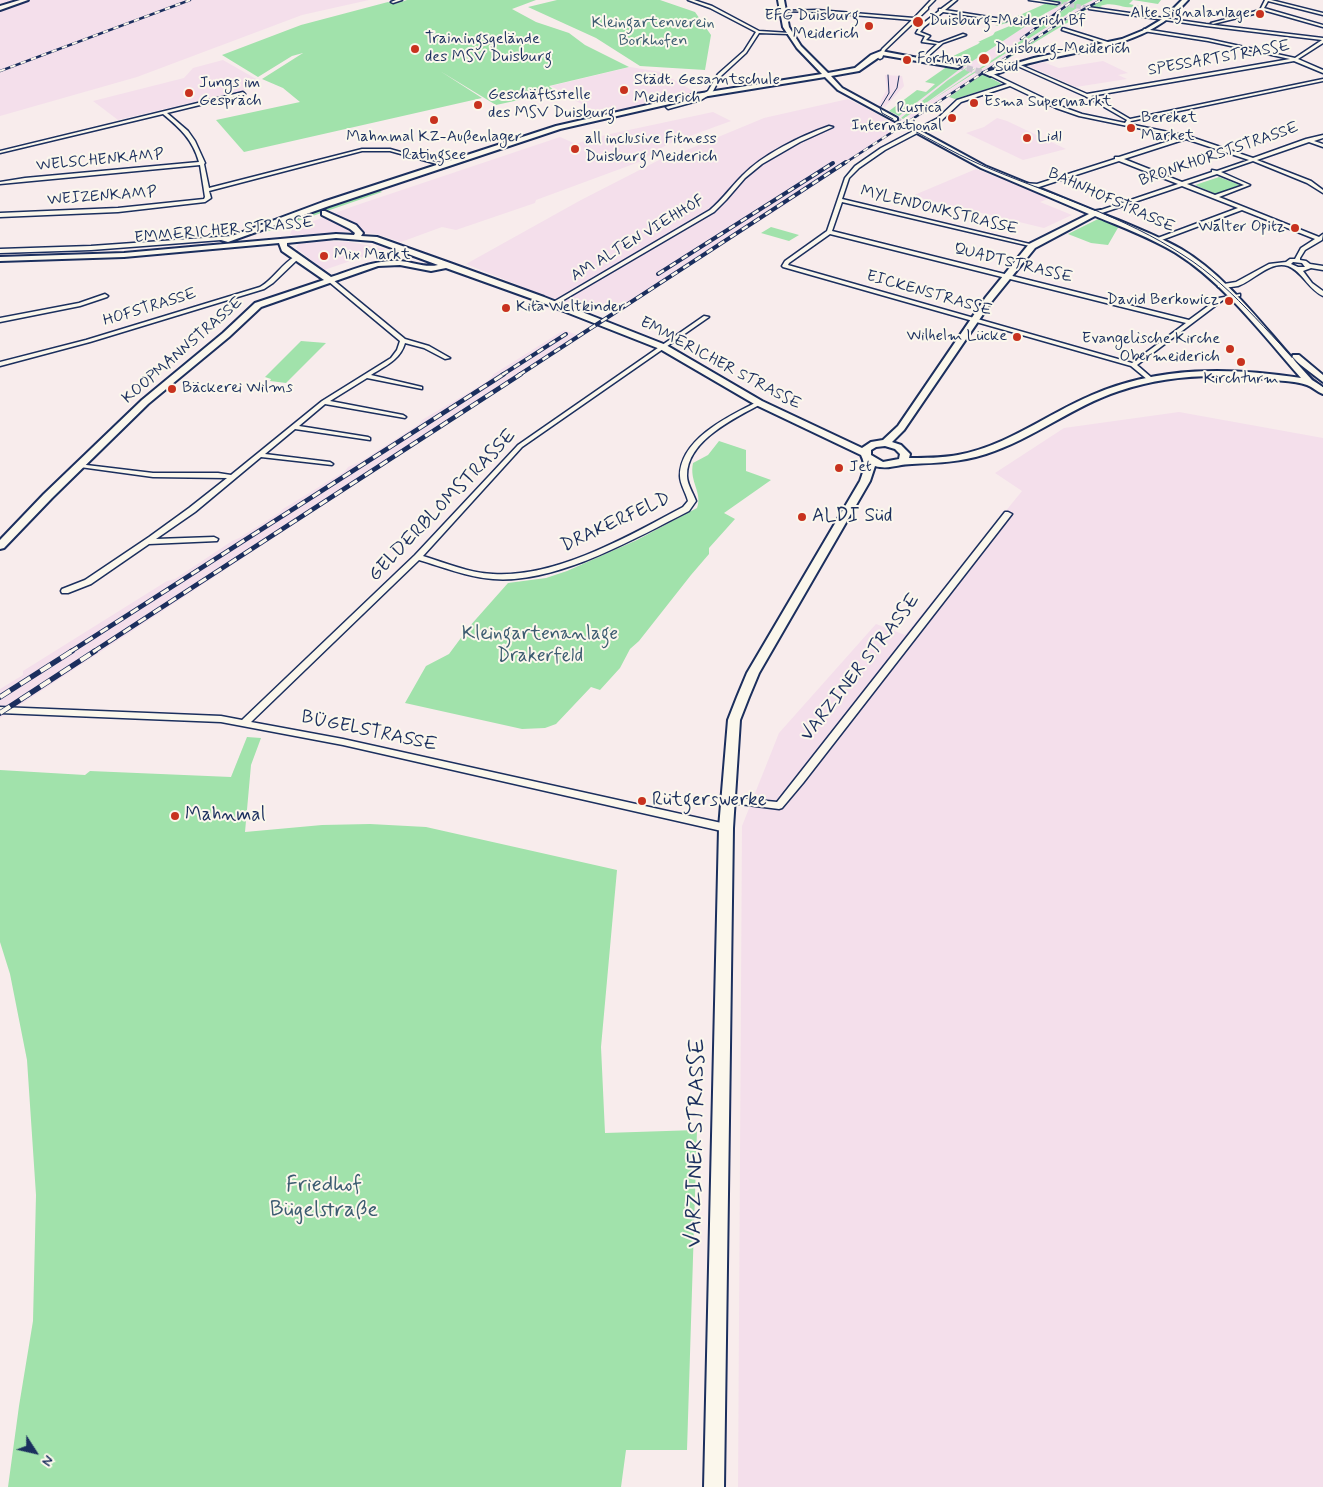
<!DOCTYPE html>
<html>
<head>
<meta charset="utf-8">
<style>
  body { margin:0 }
  #map { position:relative; width:1323px; height:1487px; overflow:hidden; background:#f8ecec; font-family:Mynerve,sans-serif }
  canvas { display:block }
  .north { position:absolute; left:10px; top:1427px; width:50px; height:50px; -webkit-text-stroke:4px #fbf7ec; paint-order:stroke; rotate:125deg; font-size:14px; font-weight:700; line-height:20px; text-align:center; color:#1b2f5e }
  .north::after { content:''; display:block; margin:auto; width:18px; height:22px; background:#1b2f5e; clip-path:polygon(50% 0,100% 100%,50% 72%,0 100%) }
</style>
</head>
<body>
<div id="map">
<canvas width="1323" height="1487"></canvas>
<div class="north">N</div>
</div>
<script>
const context = document.querySelector('canvas').getContext('2d');
context.lineJoin = 'round';
function fillPath(path, color) { context.fillStyle = color; context.fill(path, 'evenodd'); }
function trace(path, color, width, dash) { context.strokeStyle = color; context.lineWidth = width; context.lineCap = dash ? 'butt' : 'round'; context.setLineDash(dash || []); context.stroke(path); }
function label(font, color, halo, rows, align = 'center') {
  context.font = font + ' Mynerve,sans-serif'; context.lineWidth = 4; context.setLineDash([]); context.textBaseline = 'middle'; context.strokeStyle = halo; context.fillStyle = color; for (const [text, x, y, turn = 0] of rows) {
    context.save(); context.translate(x, y); context.rotate((+turn || 0) * Math.PI / 180); context.textAlign = isNaN(turn) ? turn : align; if (halo) context.strokeText(text, 0, 0); context.fillText(text, 0, 0); context.restore();
  }
}
fillPath(new Path2D(`
  M0 0H369L302 15 137 77 0 116Z
  M1070 0H1077L1025 38 930 102 1077 8 1093 0H1103L1066 20 910 122 899 116 944 80 1043 14ZM969 66 976 68 926 102 936 89Z
  M223 60 258 80 255 84H252L249 89 118 120 93 101 184 78 193 68Z
  M1103 61 1128 73 1118 75 1127 79 1076 87 1029 66 1043 62 1059 68Z
  M630 67 661 72 698 94 600 115 551 86Z
  M885 75 902 76 904 86 885 107 878 106 887 89Z
  M848 99 902 127 785 205 621 309 607 303 590 314 466 264 581 200 663 158 682 152 764 118Z
  M713 112 731 121 668 144 639 162 536 200 535 203 456 230 442 227 401 242 376 234 352 232 290 235 292 229 354 206 560 137 576 144 596 137Z
  M997 118 1007 121 1066 149 1023 160 966 133 984 127Z
  M976 169 1050 198 1040 202 1072 215 1044 228 912 196Z
  M324 241 350 242 386 249 324 270 296 248 298 244Z
  M564 330 580 336 0 718V689L23 675V671L167 581 175 579 232 541 239 538 279 513 283 509 345 471 348 467 360 462 419 424 422 420 488 381 494 374Z
  M1179 412 1323 438V1487H738L742 826 779 733 876 624 905 635 1022 491 995 473 1064 428Z`), '#f4dfeb');
fillPath(new Path2D(`
  M407 0H536L512 9 536 22 569 33 585 45 629 67 549 86 556 92 496 105 440 71 482 98 244 152 216 120 300 102 283 88 262 79 303 53 292 56 258 77 222 55 301 25 388 2 395 4Z
  M557 0H660L695 12 711 35 705 70 640 66 596 38 528 7Z
  M1052 0H1070L1044 14 965 66 943 61 978 44 980 42H978L993 35 995 32 1022 21C1014 19 1004 25 995 26L1047 3H1058L1050 1Z
  M1077 0H1093L1077 8 929 102 1025 38Z
  M1103 0H1161L1158 4 1133 0 1129 4 1139 6C1124 11 1115 0 1100 6L1102 7 1100 8 1090 7 1072 20 989 70 1084 9Z
  M948 66 960 69 899 116 889 111 917 90 926 92 935 84 925 82Z
  M969 66 965 70 969 71 976 68 903 119 901 118 948 80Z
  M983 74 1002 84 955 99 949 97Z
  M546 132 553 133 440 171 436 169Z
  M1219 177 1240 185 1216 194 1195 185Z
  M376 188 382 192 269 231 264 229Z
  M1100 218 1119 226 1108 245 1091 243 1068 234Z
  M771 227 799 235 789 241 761 233Z
  M301 341 326 343 286 383 270 381 271 379 265 377Z
  M719 441 746 450V471L771 480 724 513 735 519 709 548V554L691 575 639 641 630 649 620 668 600 690 591 687 556 724 545 728 522 729 405 703 426 666 449 654 469 627 508 583 546 578 567 571 637 540 697 508C703 493 689 482 693 463L708 455Z
  M247 737 261 738 251 765 245 832 322 825 370 824 426 827 617 870 601 1047 605 1133 697 1130 687 1450H626L621 1487H8L19 1406 33 1321 36 1195 27 1060 10 974 0 942V770L85 775 90 771 231 777Z`), '#a1e2ab');
trace(new Path2D(`
  M1057 3 1089 8`), '#ccc6d0', 4.5, [4.5, 2]);
trace(new Path2D(`
  M958 66 986 73
  M895 119 906 125`), '#ccc6d0', 6, [6, 3]);
const street = new Path2D(`
  M396 0H402L393 3 391 2Z
  M688 0H694L712 6 759 31 790 33 788 34 759 33 746 53 721 76 712 93 701 100 668 109 666 107 697 98 708 91 718 74 744 51 756 32 710 8Z
  M931 0H935L928 7V9L885 50 882 58 880 59 878 58 882 49 912 20 817 12 781 11 817 10 914 18Z
  M953 0H957L945 10 1008 20 1006 21 943 12 924 27 920 32 930 36 926 40 939 43 963 34 966 35 943 43 924 60H922V58L937 44 922 42 925 36 916 33 921 25 939 11V9H941Z
  M1029 0H1040L1059 3 1057 4Z
  M1265 0H1271L1323 13V15L1268 1 1264 8 1323 25V27L1263 10 1262 12 1213 24 1211 23 1260 10Z
  M1088 7 1206 24 1323 38V43L1298 59 1323 70V73L1294 61 1091 96 1130 119 1323 79V81L1131 121 1129 124 1188 136 1253 158 1306 139 1323 135V138L1314 141 1323 144V147L1309 142 1257 160 1311 181 1323 190V193L1307 183 1253 161 1221 172 1250 185 1219 197 1319 237 1323 234 1322 240 1305 250 1300 258V260L1306 261 1310 264 1323 266V270L1311 268 1303 271 1312 283 1323 291V296C1307 288 1303 272 1288 266 1270 260 1253 281 1238 286 1232 287 1224 288 1218 287V285L1236 282 1269 264 1286 262 1290 259H1295L1301 248 1315 239 1242 210 1159 241H1155V239L1238 208 1182 186 1099 214H1095V212L1178 184 1119 161 1039 187 1022 185V183H1024L1037 184 1115 159V157H1119L1181 137 1079 116 1056 108 1010 86 961 102 942 120 885 150 859 168 849 178 842 199 1034 245V247L842 202 832 231 1189 320 1219 298 1240 294V296L1223 300 1137 365 1152 378V380H1148L1131 366 783 267 782 266 785 261 827 231 845 178 855 166 881 148 938 118 957 100 1007 84 989 75V73H991L1060 106 1082 114 1125 123 1127 120 1085 96 1013 64 1016 63 1087 94 1290 59 1208 41 1143 31 1144 29 1208 39 1295 58 1322 40 1206 26 1089 9ZM1186 139 1249 160 1217 171 1212 170V172L1182 182 1124 159ZM1217 174 1244 185 1215 195 1187 184ZM830 234 1186 323 1132 363 788 265 789 263ZM1293 262 1302 263 1305 267H1298L1291 264Z
  M1063 28 1111 43 1112 44 1109 45 1062 30Z
  M243 92 245 94 167 113 188 131 195 141 205 163 204 164 209 188 362 149H390L446 165 444 166 390 151H362L209 191 211 198 205 202 118 212 0 217V213L118 208 204 199 205 197 200 165 0 184V182L25 178 199 162C193 140 180 128 163 114L0 153V151Z
  M829 126 833 127 800 142 762 164 745 178 726 200 714 212 555 305 550 304 710 210C722 200 731 187 742 176 763 154 801 136 829 126Z
  M232 236 234 237V239L91 250 0 253V249L91 246Z
  M296 256 298 257V259L273 283 264 289 90 342 0 366V362L86 340 260 287C274 279 282 263 296 256Z
  M328 279H332L405 339 429 346 450 358 445 359 424 348 405 343C400 360 385 366 371 375L422 387V389L367 378 330 401 403 415 406 417 405 418 325 404 299 426 368 437 370 438V440L295 429 265 454 330 462 333 464 332 465 261 457 195 512 156 539 214 537 218 539 217 541 149 544 91 584 68 593H62L61 591 62 589 85 580 149 537 189 508 227 478 153 477 80 467 77 465 78 464 153 473H218L231 475 322 401 391 358 397 350 400 341 328 281Z
  M105 294 108 296 107 297 80 306 0 322V318L79 303Z
  M704 316 709 317 522 447 423 556C446 563 469 573 493 574 556 578 629 536 683 507L688 501C686 493 680 484 680 476 680 439 729 416 757 402H761V404C735 418 686 441 687 476 687 484 693 493 696 501L689 511C634 539 556 584 493 579 467 577 443 567 419 560L251 722 343 739 726 824 729 825 731 828 729 831 726 832 343 745 221 722 0 713V707L221 716 242 720 415 555 518 445Z
  M1005 512H1008L1012 514 803 783 782 808 779 809 724 802 722 800 724 798 727 797 777 802Z`);
const secondary = new Path2D(`
  M20 0H28L0 10V6Z
  M778 0H784L789 27 801 46 828 73 855 68 871 55 881 51 961 66 958 68 882 55 859 71 831 76 842 88 897 118V120L895 121 838 90 825 77 696 98 560 129 329 206 228 242 221 240 323 202 556 126 696 94 822 74 797 48 783 27Z
  M1182 0H1188C1147 47 1090 48 1034 62 1019 65 1005 71 990 76L983 73 1034 58 1122 39 1144 30 1164 18Z
  M906 123 985 166 1095 211 1101 210V213C1127 224 1156 235 1181 249 1225 275 1259 321 1292 358L1293 355H1299L1323 375V382L1293 359 1312 380 1323 387V394C1317 392 1313 387 1307 385 1296 381 1284 381 1273 380 1222 373 1169 374 1119 391 1073 406 1033 439 986 454 961 462 937 463 912 464 898 464 889 470 875 466L870 481 759 673 749 697 740 720 733 828 724 1487H704L719 828 728 720 737 697 747 673 860 481C864 470 866 465 861 455L756 405 660 349 538 301 446 268 431 271 400 265 378 266 261 307 229 337 148 404 52 498 4 548 0 549V540L44 494 142 400 223 333 255 303 324 280 282 251 279 243 124 257 0 261V257L124 253 336 234 354 235 355 233 350 229 322 215V211H325L356 225 363 233 361 236 377 237 450 263 544 297 666 345 762 401 862 448 871 442 883 440 898 426 986 297 1029 244 1089 214 981 168 904 126 903 125ZM1095 216C1122 227 1151 238 1176 253 1224 283 1264 336 1301 378 1231 367 1158 366 1092 395 1047 414 1007 446 958 455 942 458 925 458 909 458L910 454 901 445 892 442 904 430 992 301 1035 248ZM336 238 373 241 438 265C425 268 413 262 400 261 376 259 353 270 331 277L287 246V243ZM885 446 895 449 900 454 899 459 883 462 871 455V450L876 447Z`);
trace(street, '#1b2f5e', 3);
trace(secondary, '#1b2f5e', 4);
fillPath(street, '#fbf7ec');
fillPath(secondary, '#fbf7ec');
trace(new Path2D(`
  M888 75 889 93 880 108 882 113 893 119
  M889 100 897 88 899 76
  M905 126C934 141 963 158 993 170 1056 196 1125 217 1183 255 1237 289 1275 344 1323 387`), '#1b2f5e', 1);
const railFar3 = new Path2D(`
  M1021 39 1074 0
  M0 71 190 0
  M845 163 1064 20 1101 0`);
const railFar2 = new Path2D(`
  M658 274 833 163
  M502 375 566 334
  M519 375 846 162`);
const railFar1 = new Path2D(`
  M70 652 504 374
  M93 652 521 374`);
const rail = new Path2D(`
  M0 697 72 651
  M0 713 95 651`);
trace(railFar3, '#1b2f5e', 2.5);
trace(railFar2, '#1b2f5e', 4);
trace(railFar1, '#1b2f5e', 4.5);
trace(rail, '#1b2f5e', 5.5);
trace(railFar3, '#fbf7ec', 2, [5.5]);
trace(railFar2, '#fbf7ec', 2.5, [7]);
trace(railFar1, '#fbf7ec', 3, [9]);
trace(rail, '#fbf7ec', 4, [12]);
for (const [x, y, r, color] of [
  [1260,14,5,"#c8321e"],
  [918,22,6,"#c8321e"],
  [869,26,5,"#c8321e"],
  [415,49,5,"#c8321e"],
  [984,59,6,"#c8321e"],
  [907,60,5,"#c8321e"],
  [624,90,5,"#c8321e"],
  [189,93,5,"#c8321e"],
  [974,103,5,"#c8321e"],
  [478,105,5,"#c8321e"],
  [952,118,5,"#c8321e"],
  [434,120,5,"#c8321e"],
  [1131,128,5,"#c8321e"],
  [1027,138,5,"#c8321e"],
  [575,149,5,"#c8321e"],
  [1295,228,5,"#c8321e"],
  [324,256,5,"#c8321e"],
  [1229,301,5,"#c8321e"],
  [506,308,5,"#c8321e"],
  [1017,337,5,"#c8321e"],
  [1230,349,5,"#c8321e"],
  [1241,362,5,"#c8321e"],
  [172,389,5,"#c8321e"],
  [839,468,5,"#c8321e"],
  [802,517,5,"#c8321e"],
  [642,801,5,"#c8321e"],
  [175,816,5,"#c8321e"]
]) { const dot = new Path2D(); dot.arc(x, y, r, 0, 2 * Math.PI); context.fillStyle = color; context.fill(dot); trace(dot, '#fbf7ec', 2); }
label('16px', '#1b2f5e', '#fbf7ec', [
  ["Alte Signalanlage",1250,14,"right"],
  ["EFG Duisburg",859,17,"right"],
  ["Meiderich",859,35,"right"],
  ["Duisburg-Meiderich Bf",929,22],
  ["Trainingsgelände",425,40],
  ["des MSV Duisburg",425,58],
  ["Duisburg-Meiderich",995,50],
  ["Süd",995,68],
  ["Fortuna",917,60],
  ["Städt. Gesamtschule",634,81],
  ["Meiderich",634,99],
  ["Jungs im",199,84],
  ["Gespräch",199,102],
  ["Geschäftsstelle",488,96],
  ["des MSV Duisburg",488,114],
  ["Esma Supermarkt",984,103],
  ["Rustica",942,109,"right"],
  ["International",942,127,"right"],
  ["Bereket",1141,119],
  ["Market",1141,137],
  ["Mahnmal KZ-Außenlager",434,138,"center"],
  ["Ratingsee",434,156,"center"],
  ["Lidl",1037,138],
  ["all inclusive Fitness",585,140],
  ["Duisburg Meiderich",585,158],
  ["Walter Opitz",1285,228,"right"],
  ["Mix Markt",334,256],
  ["David Berkowicz",1219,301,"right"],
  ["Kita Weltkinder",516,308],
  ["Wilhelm Lücke",1007,337,"right"],
  ["Evangelische Kirche",1220,340,"right"],
  ["Obermeiderich",1220,358,"right"],
  ["Kirchturm",1241,380,"center"],
  ["Bäckerei Wilms",182,389],
  ["Jet",849,468]
], 'left');
label('16px', '#3c5c71', '#fbf7ec', [
  ["Kleingartenverein",653,24],
  ["Borkhofen",653,42]
]);
label('16px', '#1b2f5e', '#fbf7ec', [
  ["SPESSARTSTRASSE",1219,59,-10],
  ["BRONKHORSTSTRASSE",1219,155,-19],
  ["WELSCHENKAMP",100,161,-5],
  ["WEIZENKAMP",102,197,-4],
  ["BAHNHOFSTRASSE",1111,201,24],
  ["MYLENDONKSTRASSE",939,211,14],
  ["EMMERICHER STRASSE",224,231,-5],
  ["AM ALTEN VIEHHOF",638,239,-31],
  ["QUADTSTRASSE",1013,264,14],
  ["EICKENSTRASSE",929,294,16],
  ["HOFSTRASSE",150,308,-17],
  ["KOOPMANNSTRASSE",183,351,-41],
  ["EMMERICHER STRASSE",720,364,28]
]);
label('19px', '#1b2f5e', '#fbf7ec', [
  ["GELDERBLOMSTRASSE",443,506,-46],
  ["DRAKERFELD",616,523,-25],
  ["VARZINER STRASSE",861,668,-52],
  ["BÜGELSTRASSE",369,732,12]
]);
label('19px', '#1b2f5e', '#fbf7ec', [
  ["ALDI Süd",812,517],
  ["Rütgerswerke",652,801],
  ["Mahnmal",185,816]
], 'left');
label('19px', '#3c5c71', '#fbf7ec', [
  ["Kleingartenanlage",540,635],
  ["Drakerfeld",540,657]
]);
label('22px', '#1b2f5e', '#fbf7ec', [
  ["VARZINER STRASSE",697,1143,-89]
]);
label('22px', '#3c5c71', '#fbf7ec', [
  ["Friedhof",324,1186],
  ["Bügelstraße",324,1211]
]);
</script>
</body>
</html>
